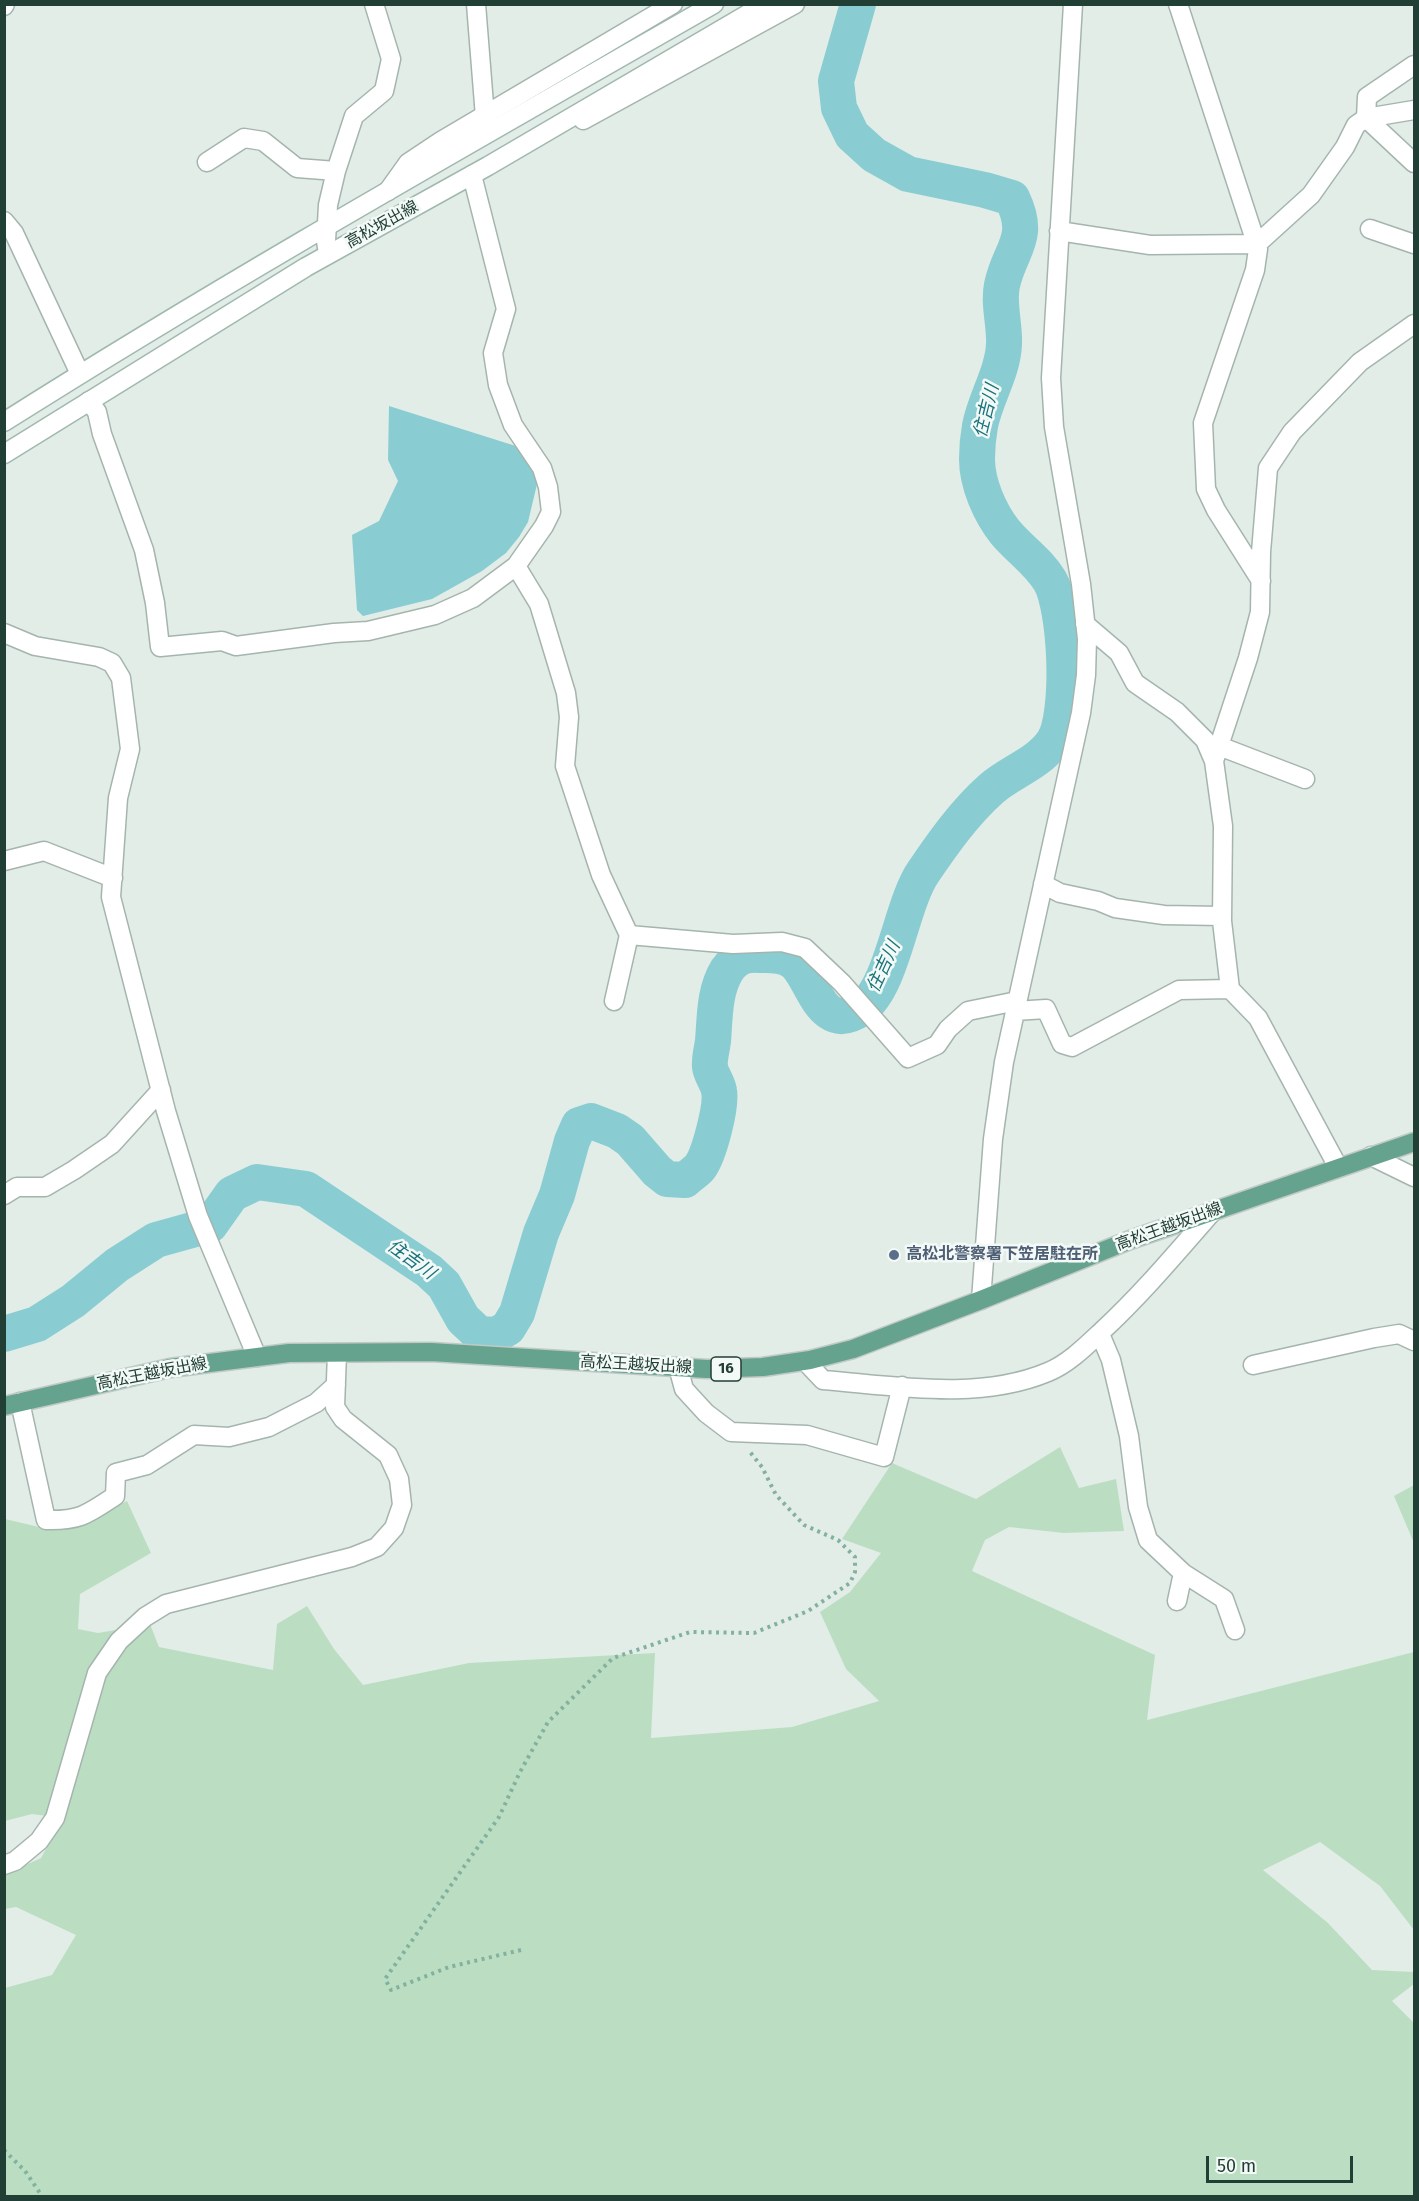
<!DOCTYPE html>
<html>
<head>
<meta charset="utf-8">
<style>
  body { margin:0 }
  #map { position:relative; width:1419px; height:2201px; overflow:hidden; background:#e2ede7; font-family:"Fira Sans",sans-serif }
  canvas { display:block }
  .frame { position:absolute; inset:0; border:6px solid #223f35; pointer-events:none }
  .scale { position:absolute; left:1206px; top:2156px; width:147px; height:27px; box-sizing:border-box; border:3px solid #223f35; border-top:0; padding-left:8px; font-size:18px; line-height:21px; white-space:nowrap; color:#223f35; -webkit-text-stroke:4px #f3f9f6; paint-order:stroke }
</style>
</head>
<body>
<div id="map">
<canvas width="1419" height="2201"></canvas>
<div class="frame"></div>
<div class="scale">50 m</div>
</div>
<script>
const context = document.querySelector('canvas').getContext('2d');
context.lineJoin = 'round';
function fillPath(path, color) { context.fillStyle = color; context.fill(path, 'evenodd'); }
function trace(path, color, width, dash) { context.strokeStyle = color; context.lineWidth = width; context.lineCap = dash ? 'butt' : 'round'; context.setLineDash(dash || []); context.stroke(path); }
function label(font, color, halo, rows, align = 'center') {
  context.font = font + ' "Fira Sans","Noto Sans JP",sans-serif'; context.lineWidth = 5; context.setLineDash([]); context.textBaseline = 'middle'; context.strokeStyle = halo; context.fillStyle = color; for (const [text, x, y, turn = 0] of rows) {
    context.save(); context.translate(x, y); context.rotate((+turn || 0) * Math.PI / 180); context.textAlign = isNaN(turn) ? turn : align; if (halo) context.strokeText(text, 0, 0); context.fillText(text, 0, 0); context.restore();
  }
}
fillPath(new Path2D(`
  M1060 1447 1079 1488 1116 1479 1124 1531 1064 1533 1009 1527 985 1540 972 1571 1155 1655 1147 1720 1414 1652V1930L1380 1886 1320 1842 1263 1870 1328 1923 1372 1970 1414 1972V1984L1392 2001 1414 2023V2196H5V1988L52 1975 76 1935 16 1907 5 1909 4 1875 41 1858 63 1818 32 1814 5 1821V1519L39 1527 86 1522 127 1501 151 1553 80 1594 78 1629 98 1633 150 1624 159 1647 273 1670 277 1624 307 1606 334 1649 363 1685 469 1663 655 1653 651 1738 792 1727 879 1701 846 1669 820 1612 850 1592 881 1553 842 1539 892 1463 976 1499Z
  M1414 1485V1543L1394 1496Z`), '#bbdec2');
fillPath(new Path2D(`
  M389 406 522 448 538 480 528 522 519 537 506 553 482 571 432 599 363 616 357 610 352 535 379 521 398 481 388 460Z`), '#89cdd3');
trace(new Path2D(`
  M4 1334 37 1324 73 1301 117 1265 156 1240 210 1225 232 1194 257 1182 306 1189 429 1271 444 1285 463 1319 479 1334 496 1335 508 1328 517 1313 541 1233 557 1195 572 1141 579 1125 591 1121 617 1131 630 1140 657 1171 667 1179 685 1180C689 1176 696 1172 700 1167 709 1155 722 1106 719 1091 718 1083 711 1075 710 1067 709 1059 712 1049 713 1041 715 1017 714 991 727 970 736 957 745 954 760 955 771 955 782 954 792 961 813 974 819 1038 862 1008 893 986 901 903 924 871 943 843 965 812 991 789 1010 772 1038 764 1053 742 1071 715 1066 608 1050 581 1038 561 1019 549 1005 532 990 513 977 484 977 459 977 449 978 437 980 426 985 399 1003 372 1004 344 1005 325 998 304 1002 285 1010 248 1032 239 1012 198L985 190 908 174 874 155 852 135 839 108 836 81 858 4`), '#89cdd3', 36);
const minor = new Path2D(`
  M476 4 485 117
  M1178 4 1258 249 1255 270 1203 423 1206 489 1216 510 1261 581
  M4 6 5 4
  M1414 65 1367 97 1366 118 1414 163
  M583 120 795 4
  M207 162 244 138 263 141 297 168 336 171
  M472 175 506 309 493 353 498 385 513 425 542 468 548 487 551 512 544 526 516 566 539 604 566 693 569 717 565 766 601 875 629 935
  M388 191 408 163 441 141 673 4
  M4 221 14 233 80 374
  M1370 229 1414 244
  M1059 231 1150 245 1257 244 1311 195 1345 147 1356 125 1366 118 1414 110
  M328 254 326 241 328 205 336 171 354 116 384 91 391 59 374 4
  M89 401 97 412 102 434 144 550 155 603 160 647 222 641 236 646 334 633 368 631 435 615 473 598 516 566
  M1085 624 1119 653 1135 683 1177 712 1205 740 1214 761 1223 826 1222 921 1230 989 1258 1018 1338 1167
  M4 633 35 646 99 657 112 663 121 678 130 749 118 798 111 897 166 1111 198 1216 257 1357
  M1219 746 1305 779
  M1214 761 1248 658 1260 612 1261 552 1268 468 1292 432 1360 362 1414 324
  M4 861 44 851 113 878
  M1043 884 1060 893 1098 901 1115 908 1164 915 1221 916
  M614 1001 629 935 733 944 782 942 805 948 842 983 908 1058 937 1045 948 1029 968 1011 1017 1001
  M1015 1011 1046 1009 1062 1044 1072 1047 1179 990 1230 989
  M1371 1156 1414 1177
  M4 1195 17 1187H45L74 1170 112 1144 161 1090
  M981 1300 993 1139 1004 1062 1081 713 1086 675 1087 639 1081 584 1054 427 1051 378 1073 4
  M1100 1334 1111 1360 1129 1436 1138 1507 1148 1540 1183 1573 1177 1601
  M805 1361 823 1380C896 1386 979 1401 1048 1372 1068 1364 1086 1346 1102 1331 1142 1294 1177 1252 1213 1211
  M1253 1365 1374 1338 1399 1334 1414 1341
  M678 1367 684 1389 706 1413 731 1432 807 1435 884 1457 902 1386
  M20 1402 46 1520C80 1521 88 1514 115 1496L116 1473 147 1465 194 1435 229 1437 269 1427 316 1403 336 1385
  M1183 1573 1224 1599 1235 1630
  M4 1865 15 1861 39 1841 55 1818 97 1673 119 1641 145 1617 166 1604 352 1557 377 1547 394 1528 402 1505 399 1479 388 1455 343 1419 335 1407 337 1353`);
const secondary = new Path2D(`
  M4 422C236 275 475 141 714 4
  M4 454 306 267 488 166 765 4`);
const primary = new Path2D(`
  M4 1406 170 1368 289 1353 431 1352 707 1369 763 1367 810 1360 853 1349 981 1300 1130 1240 1414 1142`);
trace(minor, '#a5b5ae', 21);
trace(secondary, '#a0b9ae', 21);
trace(primary, '#c1c9c6', 21);
trace(new Path2D(`
  M521 1950 449 1967 391 1990 385 1979 499 1817 520 1772 548 1722 613 1658 690 1632 754 1633 808 1611 850 1583 855 1572V1557L838 1540 804 1525 776 1495 762 1467 750 1452
  M4 2150 25 2171 42 2196`), '#82b19f', 4, [3, 4.5]);
trace(minor, '#fff', 18);
trace(secondary, '#fff', 18);
trace(primary, '#66a38f', 18);
for (const [x, y, r, color] of [
  [894,1255,6,"#5c6f8a"]
]) { const dot = new Path2D(); dot.arc(x, y, r, 0, 2 * Math.PI); context.fillStyle = color; context.fill(dot); trace(dot, '#f3f9f6', 2); }
for (const [x, y, w] of [
  [726,1369,30]
]) { const box = new Path2D(); box.roundRect(x - w / 2, y - 12, w, 24, 4.5); context.fillStyle = '#f3f9f6'; context.fill(box); trace(box, '#223f35', 1.5); }
label('bold 15px', '#223f35', null, [
  ["16",726,1369]
]);
label('16px', '#223f35', '#f3f9f6', [
  ["高松坂出線",382,225,-29],
  ["高松王越坂出線",1169,1227,-20],
  ["高松王越坂出線",636,1365,3],
  ["高松王越坂出線",152,1374,-11]
]);
label('bold 16px', '#4e5e75', '#f3f9f6', [
  ["高松北警察署下笠居駐在所",906,1255]
], 'left');
label('italic 18px', '#1a737c', '#f3f9f6', [
  ["住吉川",987,411,-76],
  ["住吉川",884,967,-65],
  ["住吉川",411,1260,36]
]);
</script>
</body>
</html>
